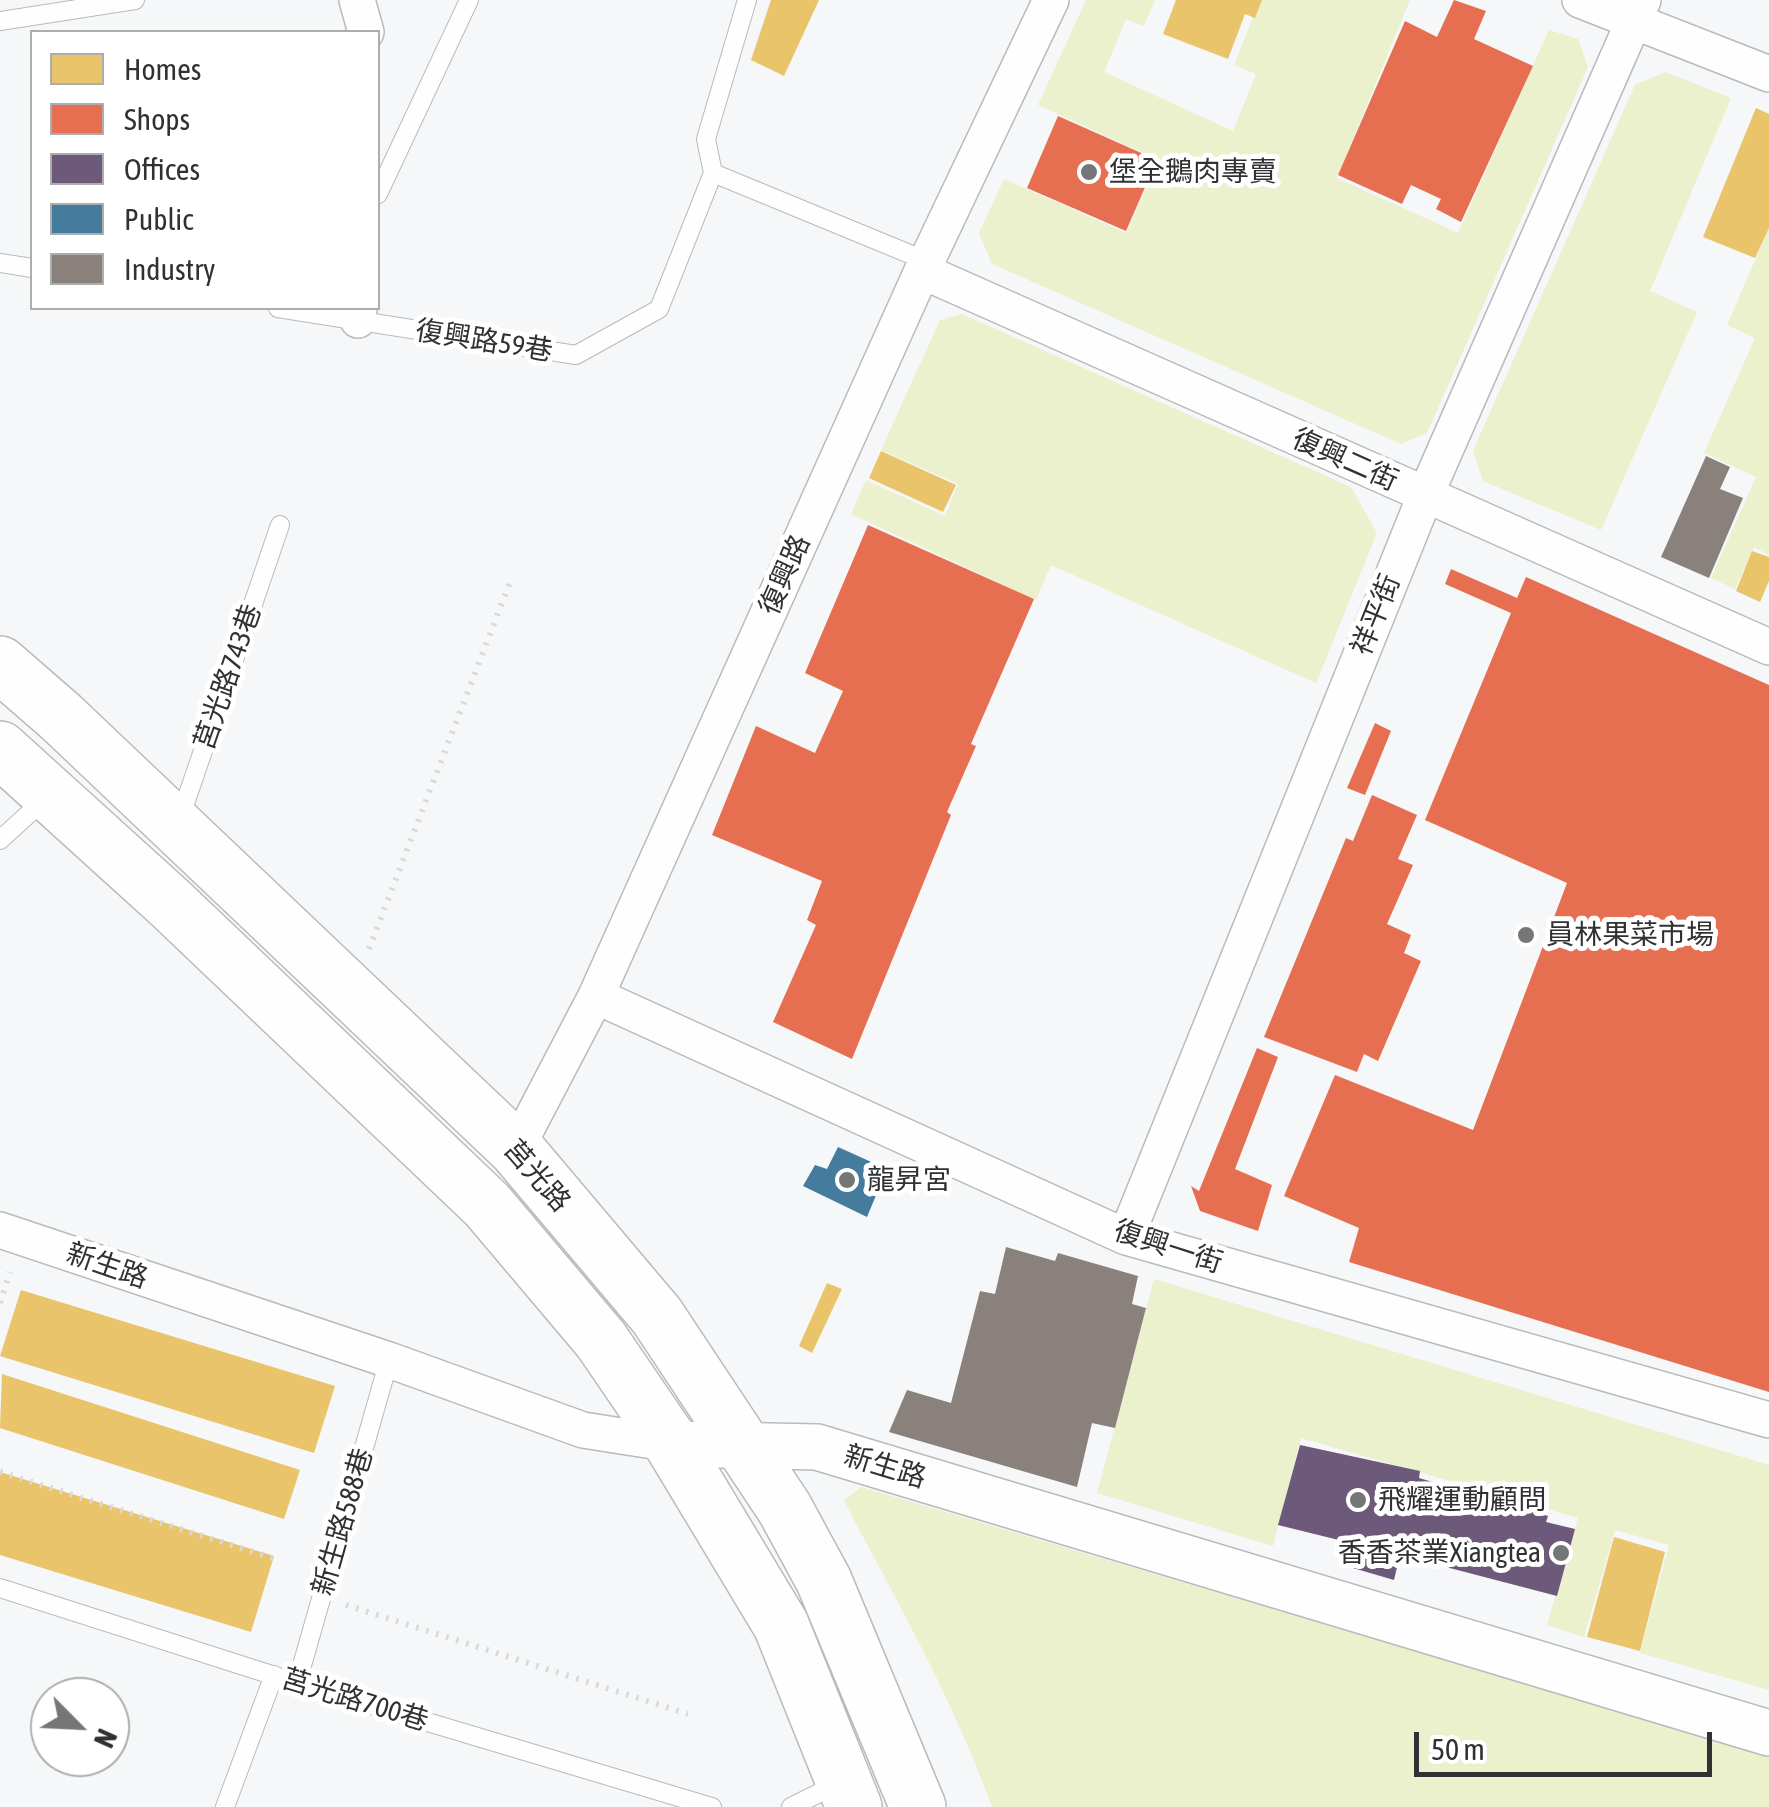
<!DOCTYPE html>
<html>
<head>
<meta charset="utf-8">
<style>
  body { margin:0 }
  #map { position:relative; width:1769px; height:1807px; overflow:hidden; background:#f5f7f8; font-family:"Asap Condensed",sans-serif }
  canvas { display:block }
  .legend { position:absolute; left:30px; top:30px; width:350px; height:280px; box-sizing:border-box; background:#fff; border:2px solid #acadad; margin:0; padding:12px 18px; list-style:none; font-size:30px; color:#303132 }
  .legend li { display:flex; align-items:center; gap:20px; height:50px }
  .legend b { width:50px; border:2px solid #acadad }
  .north { position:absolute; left:30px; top:1677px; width:100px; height:100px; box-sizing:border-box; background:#fff; border:2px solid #acadad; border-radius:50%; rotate:114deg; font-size:28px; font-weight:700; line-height:40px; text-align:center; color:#303132 }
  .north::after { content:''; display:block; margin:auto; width:35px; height:45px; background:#757677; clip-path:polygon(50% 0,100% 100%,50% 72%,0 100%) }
  .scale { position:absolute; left:1414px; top:1732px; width:298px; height:45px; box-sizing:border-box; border:5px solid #303132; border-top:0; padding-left:12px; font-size:30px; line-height:35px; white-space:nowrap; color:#303132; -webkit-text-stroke:8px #fff; paint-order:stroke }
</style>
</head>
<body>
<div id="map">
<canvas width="1769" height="1807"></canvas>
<ul class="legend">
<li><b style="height:28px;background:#e9c46a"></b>Homes</li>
<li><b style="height:28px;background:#e76f51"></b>Shops</li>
<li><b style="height:28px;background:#6d597a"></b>Offices</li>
<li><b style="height:28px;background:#457b9d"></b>Public</li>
<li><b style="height:28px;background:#8a817c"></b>Industry</li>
</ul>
<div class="north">N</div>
<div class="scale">50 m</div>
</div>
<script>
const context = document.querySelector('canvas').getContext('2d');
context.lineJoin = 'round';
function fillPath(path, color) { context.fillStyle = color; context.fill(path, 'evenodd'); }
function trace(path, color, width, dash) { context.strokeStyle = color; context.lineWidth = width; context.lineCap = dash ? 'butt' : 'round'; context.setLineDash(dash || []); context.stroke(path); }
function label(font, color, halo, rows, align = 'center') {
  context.font = font + ' "Asap Condensed","Noto Sans TC",sans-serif'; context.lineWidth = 10; context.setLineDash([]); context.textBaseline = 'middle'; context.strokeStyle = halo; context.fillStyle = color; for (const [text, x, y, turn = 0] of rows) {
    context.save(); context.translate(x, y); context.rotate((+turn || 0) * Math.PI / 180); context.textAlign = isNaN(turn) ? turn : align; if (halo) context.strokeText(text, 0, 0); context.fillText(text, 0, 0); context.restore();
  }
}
fillPath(new Path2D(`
  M1086 0H1155L1144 26 1126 19 1104 72 1233 131 1256 74 1234 65 1260 0H1410L1337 178 1458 233 1549 30 1578 39 1588 67 1427 433 1401 444 992 264 979 233 1004 179 1126 233 1159 160 1038 105Z
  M1665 72 1731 98 1650 291 1697 312 1601 530 1483 481 1473 451 1635 85Z
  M1769 228V555L1754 547 1735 589 1711 578 1756 477 1704 453 1755 338 1727 325Z
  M962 314 1351 487 1377 533 1316 683 1051 565 1036 600 851 514 866 480 945 516 958 484 881 450 940 320Z
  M1154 1279 1769 1465V1690L1640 1653 1669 1545 1615 1530 1584 1637 1547 1625 1578 1518 1301 1438 1273 1546 1097 1493Z
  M861 1487 1769 1756V1807H992C954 1701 897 1601 844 1501Z`), '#ebf0cd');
fillPath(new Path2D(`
  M771 0H819L784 76 751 60Z
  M1176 0H1262L1255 18 1245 14 1228 59 1163 34Z
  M1756 108 1769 114V228L1755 258 1703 237Z
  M881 451 956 485 943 512 869 478Z
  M1752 551 1769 557V581L1760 602 1736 591Z
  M827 1283 842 1289 812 1353 799 1346Z
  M21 1290 335 1386 314 1453 0 1356Z
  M2 1374 300 1470 284 1519 0 1428Z
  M0 1472 274 1556 251 1632 0 1555Z
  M1614 1537 1665 1552 1640 1651 1587 1637Z`), '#e9c46a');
fillPath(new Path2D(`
  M1454 0 1486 11 1474 39 1533 66 1461 222 1436 209 1441 199 1411 185 1402 204 1338 175 1405 21 1437 37Z
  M1058 116 1157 160 1126 231 1027 188Z
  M868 525 1034 599 971 744 976 746 947 812 951 815 852 1059 773 1022 816 925 807 920 822 881 712 835 756 726 815 753 843 691 805 673Z
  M1451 569 1517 598 1526 577 1769 685V1392L1349 1262 1359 1228 1284 1196 1335 1075 1473 1130 1567 883 1425 820 1511 613 1445 584Z
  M1375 723 1391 731 1365 795 1347 788Z
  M1372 795 1417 815 1398 859 1413 865 1387 924 1411 935 1404 953 1421 961 1378 1061 1364 1054 1357 1072 1264 1037 1346 838 1353 841Z
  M1257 1048 1278 1057 1235 1169 1272 1185 1258 1231 1200 1211 1191 1186 1199 1191Z`), '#e76f51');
fillPath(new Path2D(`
  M1300 1445 1420 1471 1419 1478 1548 1516 1546 1522 1575 1529 1557 1596 1400 1555 1394 1580 1353 1568 1359 1545 1278 1525Z`), '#6d597a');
fillPath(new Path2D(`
  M838 1147 887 1169 867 1217 803 1186 815 1165 827 1169Z`), '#457b9d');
fillPath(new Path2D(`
  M1706 456 1730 467 1720 489 1743 498 1709 578 1661 557Z
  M1006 1247 1055 1261 1058 1253 1138 1276 1132 1304 1146 1308 1115 1428 1092 1423 1077 1487 889 1432 907 1390 951 1403 980 1291 995 1294Z`), '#8a817c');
const service = new Path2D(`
  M0 21 135 0
  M713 173 706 139 747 0
  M378 194 469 0
  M0 263 32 268
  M278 308 576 355 659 309 713 173 929 262
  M180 818 280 525
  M0 840 46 798
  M0 1588 297 1683 712 1807
  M297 1683 389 1360
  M225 1807 274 1675
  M791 1807 839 1783`);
const minor = new Path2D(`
  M357 0 366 32
  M1580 0 1769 74
  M922 271 1769 647
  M358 320 359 308
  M596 996 1126 1237 1769 1420
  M516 1149 596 996 922 271 1051 0
  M0 1230 389 1360 583 1430 672 1444
  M1126 1237 1425 496 1643 0`);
const tertiary = new Path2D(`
  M672 1444 817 1447 1769 1733`);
const primary = new Path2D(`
  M0 664 61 717 516 1149 657 1316 785 1509 824 1581 918 1807
  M0 749 171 904 487 1205 601 1340 672 1444 781 1625 854 1807`);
trace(service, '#b8babb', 20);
trace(minor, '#b8babb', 38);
trace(tertiary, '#b8babb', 48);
trace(primary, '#b8babb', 58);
trace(new Path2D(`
  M369 949 510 582
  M0 1303 10 1272
  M0 1472 279 1560
  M346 1605 688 1714`), '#d9d9d9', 6, [2.5, 8]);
trace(service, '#fefefe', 18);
trace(minor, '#fefefe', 35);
trace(tertiary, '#fefefe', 45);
trace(primary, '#fefefe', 55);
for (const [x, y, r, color] of [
  [1089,172,10,"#757677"],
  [1526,935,10,"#757677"],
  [847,1180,10,"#757677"],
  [1358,1500,10,"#757677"],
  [1561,1553,10,"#757677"]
]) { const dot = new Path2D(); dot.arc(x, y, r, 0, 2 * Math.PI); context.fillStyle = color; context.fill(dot); trace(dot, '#fff', 4); }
label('28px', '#303132', '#fff', [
  ["堡全鵝肉專賣",1109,172],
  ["員林果菜市場",1546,935],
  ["龍昇宮",867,1180],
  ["飛耀運動顧問",1378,1500],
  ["香香茶業Xiangtea",1541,1553,"right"]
], 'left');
label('28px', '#303132', '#fff', [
  ["復興路59巷",484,341,9],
  ["復興二街",1345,460,24],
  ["復興路",785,575,-66],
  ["祥平街",1376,615,-68],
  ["莒光路743巷",228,677,-71],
  ["莒光路",537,1176,49],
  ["復興一街",1168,1247,18],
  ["新生路",107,1266,19],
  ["新生路",885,1467,17],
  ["新生路588巷",343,1522,-74],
  ["莒光路700巷",355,1700,17]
]);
</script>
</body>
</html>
